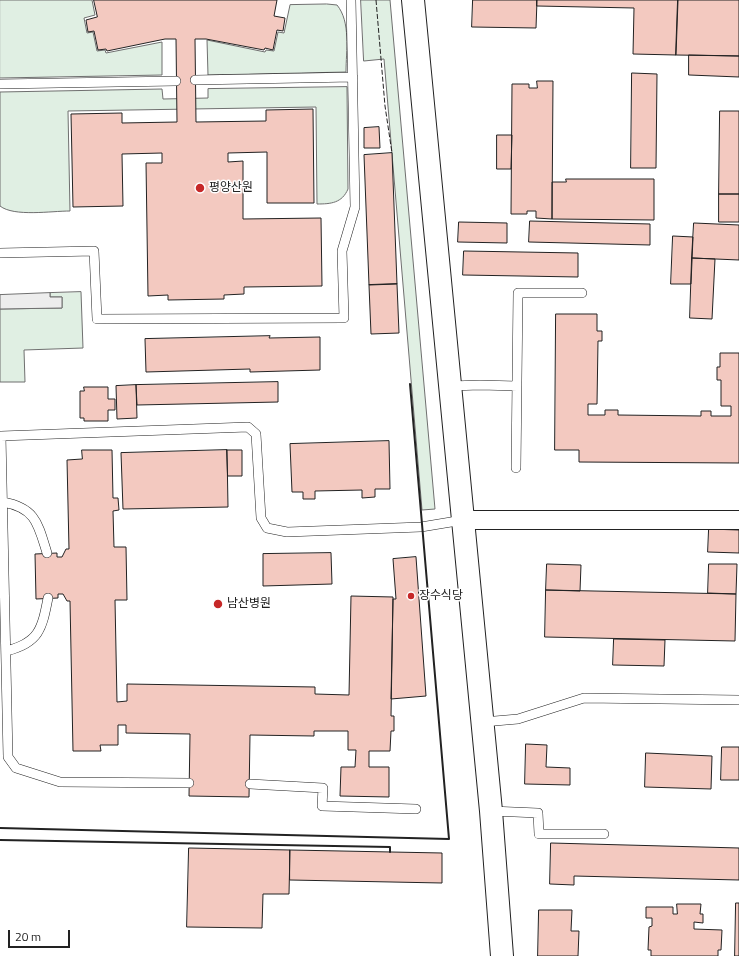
<!DOCTYPE html>
<html>
<head>
<meta charset="utf-8">
<style>
  body { margin:0 }
  #map { position:relative; width:739px; height:956px; overflow:hidden; background:#fff; font-family:"Titillium Web",sans-serif }
  canvas { display:block }
  .scale { position:absolute; left:8px; top:930px; width:62px; height:18px; box-sizing:border-box; border:2px solid #222; border-top:0; padding-left:5px; font-size:12px; line-height:14px; white-space:nowrap; color:#222; -webkit-text-stroke:3px #fff; paint-order:stroke }
</style>
</head>
<body>
<div id="map">
<canvas width="739" height="956"></canvas>
<div class="scale">20 m</div>
</div>
<script>
const context = document.querySelector('canvas').getContext('2d');
context.lineJoin = 'round';
function fillPath(path, color) { context.fillStyle = color; context.fill(path, 'evenodd'); }
function trace(path, color, width, dash) { context.strokeStyle = color; context.lineWidth = width; context.lineCap = dash ? 'butt' : 'round'; context.setLineDash(dash || []); context.stroke(path); }
function label(font, color, halo, rows, align = 'center') {
  context.font = font + ' "Titillium Web","Noto Sans KR",sans-serif'; context.lineWidth = 3; context.setLineDash([]); context.textBaseline = 'middle'; context.strokeStyle = halo; context.fillStyle = color; for (const [text, x, y, turn = 0] of rows) {
    context.save(); context.translate(x, y); context.rotate((+turn || 0) * Math.PI / 180); context.textAlign = isNaN(turn) ? turn : align; if (halo) context.strokeText(text, 0, 0); context.fillText(text, 0, 0); context.restore();
  }
}
const green = new Path2D(`
  M0 0H92L95 15 84 18 87 33 93 32 97 51 105 50 106 53 162 42V75L0 78Z
  M361 0H390L435 509 422 510 384 59 364 61Z
  M327 4 337 5C351 22 346 51 346 72L208 75 207 40 265 52 266 50 274 51 278 32 284 33 290 5Z
  M347 87 348 189C342 203 331 204 317 204L316 107 68 111 70 211C51 211 14 217 0 206V92L162 89 163 99 208 98V89Z
  M81 292 83 348 24 350 25 382H0V309L62 308V297H50V293Z`);
fillPath(green, '#e0efe3');
trace(green, '#6f6f6f', 1);
const parking = new Path2D(`
  M50 293V297H62V308L0 309V295Z`);
fillPath(parking, '#ededed');
trace(parking, '#6f6f6f', 1);
const building = new Path2D(`
  M94 0H277L274 16 285 18 283 31 277 30 273 50 265 48 264 50 206 39H195L196 122 266 121V110L313 109 314 203H267V152L228 153V162L243 161V219L321 218 322 286 244 287V294L224 295V299L168 300V295L148 296 146 163H162V153L122 154 123 206 73 207 71 114 122 113V123L177 122 176 39H165L107 51 106 49 98 50 94 31 88 32 86 20 97 17Z
  M473 0H537L536 28 472 27Z
  M537 0H678L676 55 633 54 634 8 537 6Z
  M678 0H739V56L676 55Z
  M689 55 739 56V77L689 75Z
  M632 73 657 74 656 168H631Z
  M537 81H553L552 219 536 218V211H527V214H511L512 84H529V88H537Z
  M720 111H739V194H719Z
  M379 127 380 148H364V128Z
  M497 135H512L511 169H497Z
  M392 153 397 284 369 285 364 155Z
  M566 179H654V220L552 219V182H566Z
  M719 194H739V222H719Z
  M530 221 650 224V245L529 242Z
  M459 222 507 223V243L458 242Z
  M694 223 739 225V260L692 258Z
  M673 236 693 237 691 284H671Z
  M464 251 578 253V277L463 275Z
  M692 258 715 259 712 319 690 318Z
  M397 284 399 333 371 334 369 285Z
  M556 314H597V331H602V341H598L597 404H588V415H605V410H618V415L701 416V411H711V416H731V406H721V380H717V367H720V353H739V463L579 462V450H555Z
  M270 336 269 338 320 337V370L250 372V369L146 372 145 339Z
  M278 382V402L137 405 136 385Z
  M136 385 137 418 117 419 116 386Z
  M84 387H108V399H115V410H108V421H84V418H80V391H84Z
  M389 441 390 489H375V497L362 498V490L315 491V499H303V492H292L290 444Z
  M82 450H112L113 498H118L119 510 113 511 114 547H126L127 600H115L117 702 127 701V684L315 687V694L349 695 351 596 393 597 391 716H394V731H391L390 751H369V767H389V797L340 796 341 767H355L356 750H348V731H314V736L250 735 249 797 189 796 190 734 126 733V725H118V745H100L101 751H73L70 601H67L63 594H58V598L36 599 35 554 57 553V557H62L66 549H69L67 460 82 459Z
  M227 450H242V476H228Z
  M227 450 228 507 123 509 121 453Z
  M709 529 739 530V553L708 552Z
  M331 553 332 584 263 586V554Z
  M416 557 426 696 391 699 393 599H396L393 559Z
  M547 564 581 565 580 591 546 590Z
  M709 564H737L736 594 708 593Z
  M546 590 736 594 735 641 545 637Z
  M614 639 665 640 664 666 613 665Z
  M526 744 547 745 546 767 570 768V785L525 784Z
  M722 747H739V780H721Z
  M646 753 712 756 711 789 645 787Z
  M551 843 739 848V880L574 876V885L550 884Z
  M189 848 290 850 289 894H263L262 928 187 927Z
  M290 850 442 853V883L290 880Z
  M736 903H739V956H735Z
  M677 904H701L700 914H703V923L694 922V929L722 930 721 950H718V956H651V950H648L649 927 652 926V918H646V907H673V914H677Z
  M539 910H572L571 931H579L578 956H538Z`);
fillPath(building, '#f3c9c0');
trace(building, '#222', 1);
const service = new Path2D(`
  M195 80 353 77
  M0 84 176 81
  M0 253 94 251 97 319 344 318 342 251 355 207 351 0
  M451 386 480 385 517 386
  M516 468 518 293H582
  M3 502C36 508 38 524 47 553
  M6 651C39 643 42 629 48 598
  M483 722 518 719 584 698 739 700
  M189 783 60 782 16 768 8 757 1 436 248 427 256 434 261 518 267 528 287 532 421 527 463 520
  M250 784 323 788 322 806 416 809
  M491 811 538 813 539 834H604`);
const minor = new Path2D(`
  M464 520H739`);
const tertiary = new Path2D(`
  M413 0 491 811 502 956`);
trace(service, '#222', 10);
trace(minor, '#222', 20);
trace(tertiary, '#222', 24);
trace(service, '#fff', 9);
trace(minor, '#fff', 18);
trace(tertiary, '#fff', 22);
trace(new Path2D(`
  M376 0 385 106 392 153`), '#222', 1, [5, 2]);
trace(new Path2D(`
  M0 828 449 839 410 384
  M0 840 390 847V852`), '#222', 2);
for (const [x, y, r, color] of [
  [200,188,5,"#c62828"],
  [411,596,4,"#c62828"],
  [218,604,5,"#c62828"]
]) { const dot = new Path2D(); dot.arc(x, y, r, 0, 2 * Math.PI); context.fillStyle = color; context.fill(dot); trace(dot, '#fff', 1.5); }
label('12px', '#222', '#fff', [
  ["평양산원",209,188],
  ["장수식당",419,596],
  ["남산병원",227,604]
], 'left');
</script>
</body>
</html>
